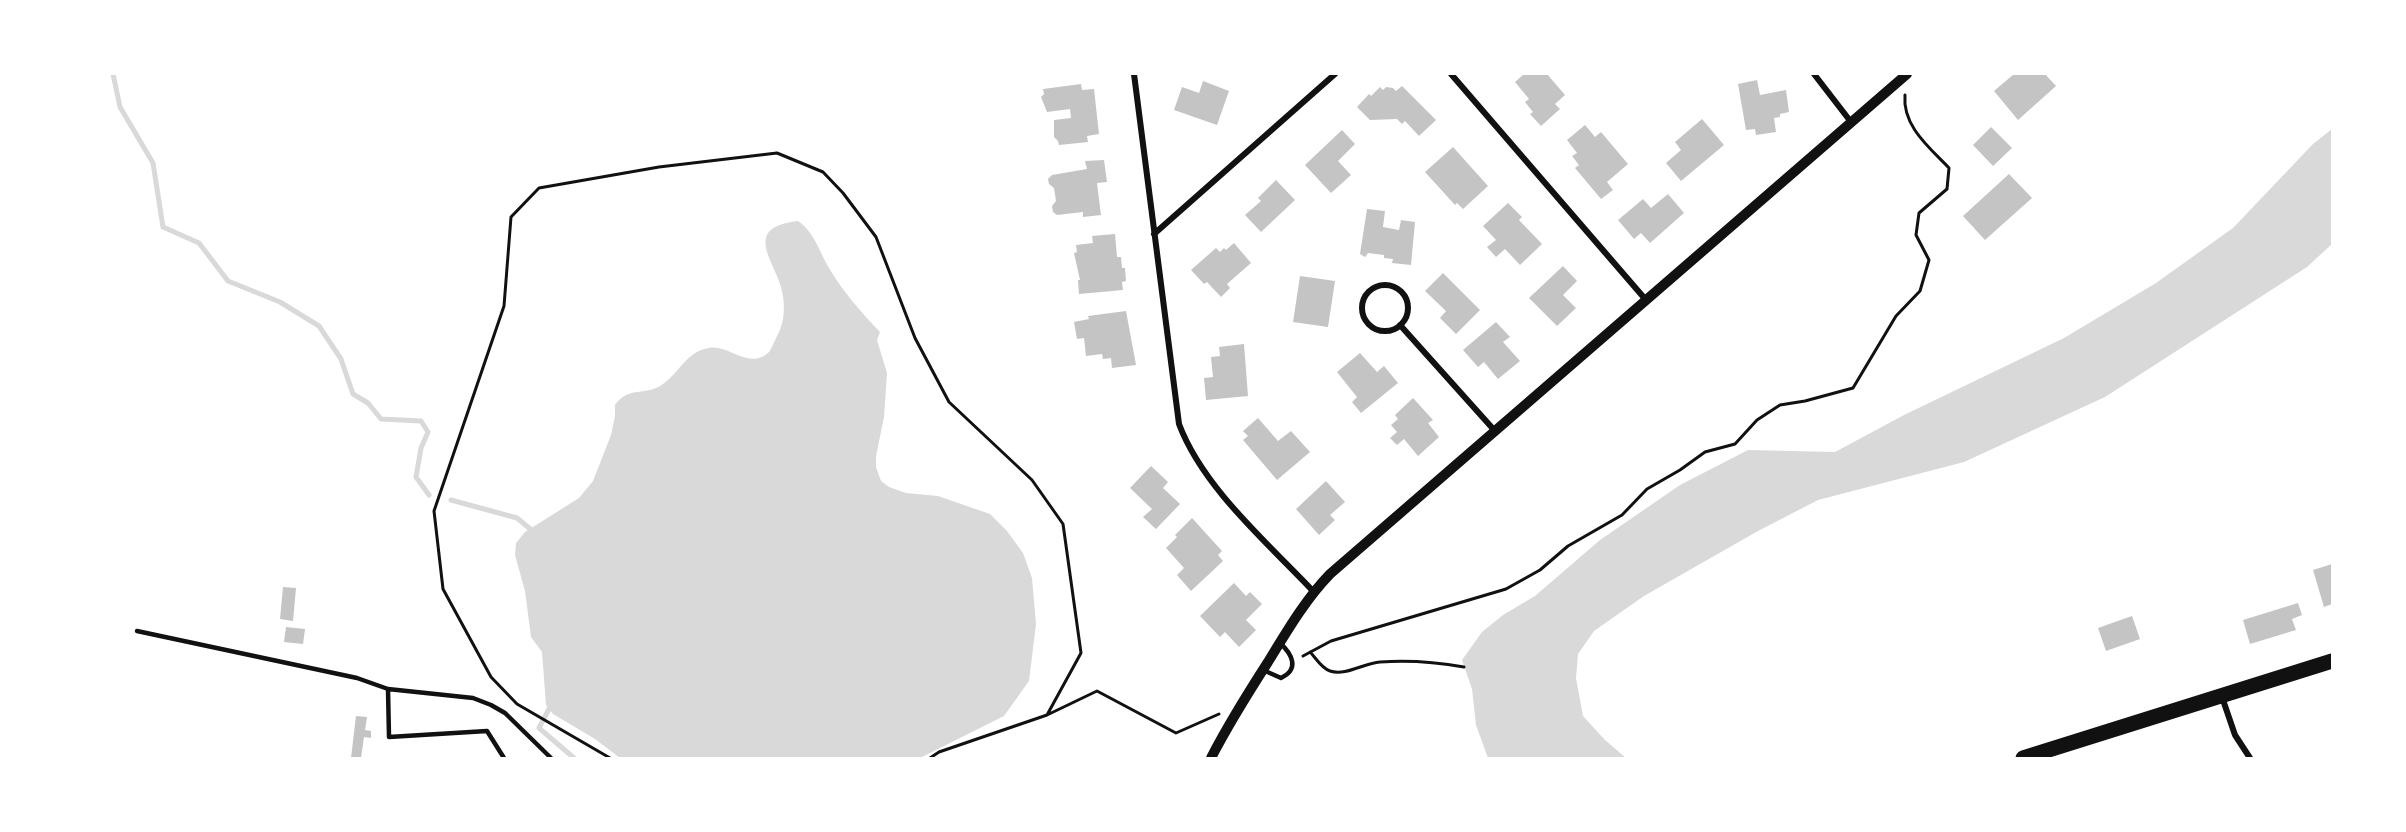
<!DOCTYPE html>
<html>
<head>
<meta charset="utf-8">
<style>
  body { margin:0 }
  #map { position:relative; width:2406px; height:832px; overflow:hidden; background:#fff; font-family:Figtree,sans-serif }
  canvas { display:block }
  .frame { position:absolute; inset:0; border:75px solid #fff; pointer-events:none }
</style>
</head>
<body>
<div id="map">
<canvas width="2406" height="832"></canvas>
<div class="frame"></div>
</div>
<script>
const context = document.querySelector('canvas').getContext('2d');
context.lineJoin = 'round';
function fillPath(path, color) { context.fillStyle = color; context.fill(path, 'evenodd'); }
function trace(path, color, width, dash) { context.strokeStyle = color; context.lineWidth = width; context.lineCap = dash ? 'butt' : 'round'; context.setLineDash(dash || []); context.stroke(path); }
fillPath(new Path2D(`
  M2332 129V244L2307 267 2105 397 1964 462 1818 500 1758 531 1644 596 1594 631 1578 654 1576 678 1583 716 1605 740 1626 758H1488L1476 725 1472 689 1462 660 1482 632 1503 615 1535 596 1600 540 1680 485 1748 450 1835 452 1904 415 2064 338 2156 283 2233 228 2313 144Z
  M798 221C815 233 819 251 829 268 843 292 861 312 880 332L877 340 887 373 884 417 876 456V467L881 481 889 487 906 493 938 496 990 514 1007 531 1023 553 1032 578 1036 624 1029 681 1004 716 920 758H620L595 739 553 714 546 705 542 652 531 637 525 591 515 555 516 543 525 532 579 498 593 481 611 435 615 416V405C629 385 646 397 663 384 679 373 687 351 709 348 729 344 749 371 769 352 772 348 775 340 777 336 784 323 785 311 783 296 780 265 737 228 798 221Z`), '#d9d9d9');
trace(new Path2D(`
  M113 74 120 107 153 163 163 227 199 243 228 281 280 302 319 326 341 359 353 394 368 403 381 419 421 421 428 432 421 448 416 477 429 495
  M451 500 517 518 535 533
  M554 706 549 709 539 728 574 758`), '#d9d9d9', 5);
fillPath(new Path2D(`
  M1524 74H1547L1565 95 1555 104 1560 109 1541 126 1530 114 1533 112 1525 102 1529 99 1515 82Z
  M2014 74H2045L2056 86 2018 120 1994 91Z
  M1757 80 1760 95 1786 90 1789 112 1780 114V117L1774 118 1776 132 1756 135 1755 129 1746 130 1738 84Z
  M1203 81 1229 91 1217 125 1174 110 1182 87 1199 93Z
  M1081 84 1082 90 1094 89 1099 134 1087 136 1088 142 1059 145 1058 141 1054 137V120L1071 118 1070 109 1047 112 1041 97 1044 94 1043 89Z
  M1402 86 1436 120 1419 136 1405 121 1402 124 1397 119 1370 120 1357 107 1369 94 1371 96 1380 87 1383 90 1386 87 1393 88 1396 91Z
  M1702 119 1724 145 1681 181 1666 163 1681 150 1675 142Z
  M1585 125 1595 137 1601 132 1628 164 1607 182 1613 190 1601 199 1575 168 1579 165 1572 156 1577 153 1567 140Z
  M1991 127 2012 148 1993 166 1973 145Z
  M1342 130 1355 144 1338 161 1351 175 1331 193 1305 165Z
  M1453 147 1488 186 1463 209 1457 203 1455 205 1425 172Z
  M1104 160 1107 182 1097 183 1101 215 1083 217V212L1057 215 1053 212 1052 206 1056 201 1054 188 1049 184 1048 179 1052 175 1087 169 1085 161Z
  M2009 174 2032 198 1985 240 1963 216Z
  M1276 180 1295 200 1261 232 1245 215 1261 201 1258 198Z
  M1668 194 1684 213 1650 243 1641 233 1634 239 1618 220 1643 199 1651 208Z
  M1508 203 1522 217 1519 220 1542 244 1520 265 1505 249 1496 257 1487 247 1496 240 1483 226Z
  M1367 209 1385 211 1383 227 1399 230 1401 220 1415 222 1411 265 1392 263 1393 259 1384 258V255L1368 253 1365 257 1360 254Z
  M1115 234 1117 257H1121L1122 268H1125L1126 281 1122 282 1123 290 1079 294 1078 280H1080L1074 253 1077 252 1076 245 1093 243 1092 236Z
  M1234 243 1251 263 1227 284 1230 288 1221 297 1207 282 1204 284 1191 270 1216 248 1220 252 1224 248 1226 250Z
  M1563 266 1577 281 1563 295 1576 308 1557 326 1529 298Z
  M1443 273 1480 310 1456 334 1440 318 1446 311 1425 291Z
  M1300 276 1335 281 1328 327 1293 322Z
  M1126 311 1136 365 1112 368 1111 358 1103 359 1102 354 1086 356 1084 338 1077 339 1074 322 1089 319 1088 316Z
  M1496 322 1510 337 1503 342 1520 361 1498 379 1484 362 1478 367 1463 350Z
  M1244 344 1248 396 1206 400 1204 378 1213 377 1211 357 1220 356 1219 347Z
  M1360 353 1377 372 1384 366 1398 383 1361 413 1352 402 1357 397 1337 372Z
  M1413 398 1433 420 1428 423 1439 437 1418 456 1404 439 1397 445 1390 438 1397 432 1391 425 1398 419 1395 415Z
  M1258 418 1278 441 1291 431 1310 452 1277 480 1243 440 1248 436 1243 431Z
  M1151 466 1168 482 1163 488 1180 504 1156 529 1143 517 1152 509 1130 488Z
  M1326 481 1345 502 1330 515 1335 520 1319 535 1296 509Z
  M1192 518 1222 551 1218 555 1223 561 1191 591 1177 575 1184 568 1166 548 1177 537 1175 535Z
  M2332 564V604L2324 607 2313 570Z
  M1234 583 1246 596 1250 592 1262 604 1246 620 1256 630 1239 647 1225 632 1220 637 1200 616Z
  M283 587 296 588 293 621 280 619Z
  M2298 603 2302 615 2292 619 2296 630 2250 644 2243 620Z
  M2132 616 2140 639 2106 651 2098 628Z
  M286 627 305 629 303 644 284 642Z
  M356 716 367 717 365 730 371 731V738L364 737 361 758H351Z`), '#c4c4c4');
trace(new Path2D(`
  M1310 652C1316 658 1321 668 1330 671 1346 676 1364 663 1380 662 1408 660 1436 662 1464 667
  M1303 656 1331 641 1506 589 1540 570 1568 546 1622 515 1647 489 1680 470 1705 452 1735 444 1757 420 1780 405 1805 401 1853 388 1896 316 1920 291 1929 260 1916 235 1919 213 1947 189 1949 168C1930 148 1902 126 1905 95
  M1047 715 1097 691 1176 733 1219 714
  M610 758 517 704 491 677 443 589 434 511 504 306 511 217 539 188 659 167 777 153 823 172 843 193 876 237 915 338 949 402 1032 480 1063 524 1081 653 1047 715 939 752 930 758`), '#111', 3);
trace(new Path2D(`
  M137 631 357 678 388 689 473 698 491 705 505 713 551 758
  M1263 670 1281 678C1300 669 1292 654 1280 643
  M388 689 389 737 487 731 504 758`), '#111', 4.5);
trace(new Path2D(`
  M1134 74 1179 424C1203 488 1268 543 1314 592
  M1451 74 1646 300
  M1814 74 1851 122
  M1154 234 1335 74
  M1362 308a23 23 0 1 1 46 0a23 23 0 1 1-46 0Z
  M1400 325 1495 431
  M2222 697 2235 735 2250 758`), '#111', 6);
trace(new Path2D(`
  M1211 758C1228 725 1248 693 1268 662 1287 631 1305 600 1330 574L1907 74`), '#111', 10);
trace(new Path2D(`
  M2023 758 2332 661`), '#111', 15);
</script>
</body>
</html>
